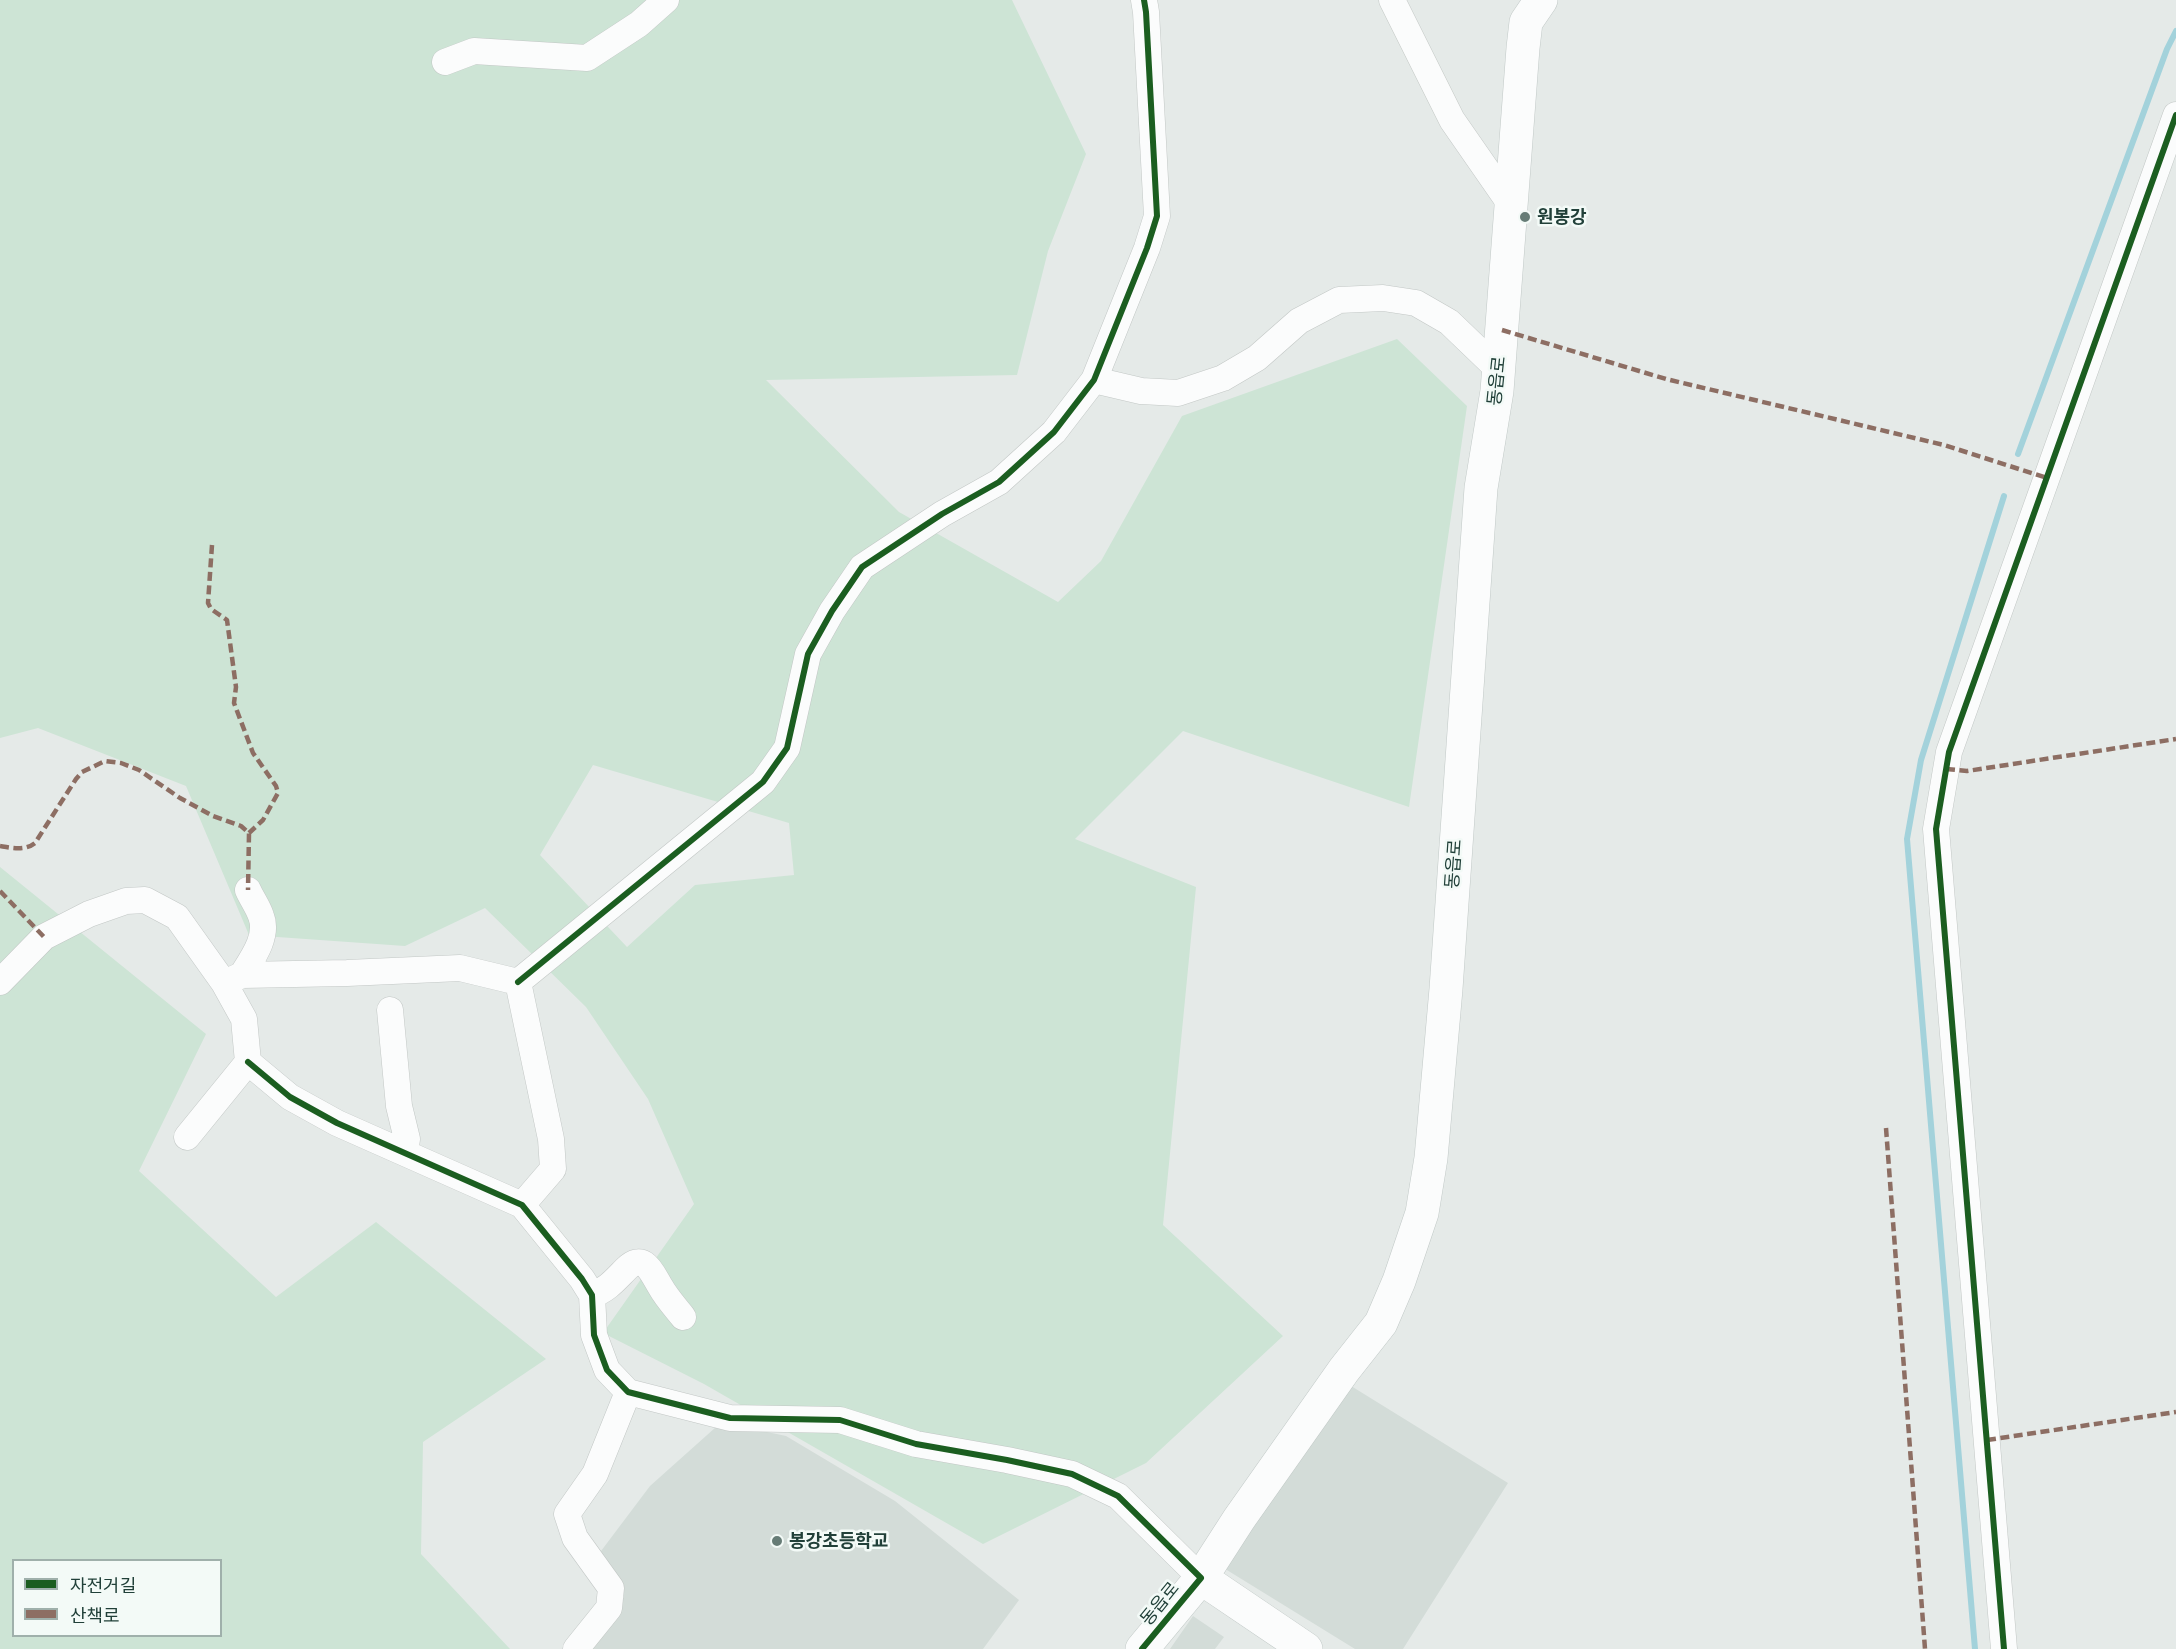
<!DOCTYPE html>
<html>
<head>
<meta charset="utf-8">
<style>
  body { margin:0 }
  #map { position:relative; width:2176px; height:1649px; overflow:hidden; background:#e5eae8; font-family:"Public Sans","Noto Sans KR",sans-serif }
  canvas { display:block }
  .legend { position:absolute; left:12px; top:1559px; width:210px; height:78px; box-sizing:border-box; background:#f3faf7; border:2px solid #9fb0ab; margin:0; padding:8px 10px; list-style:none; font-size:18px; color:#214039 }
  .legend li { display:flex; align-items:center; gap:12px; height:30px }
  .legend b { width:30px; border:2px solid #9fb0ab }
</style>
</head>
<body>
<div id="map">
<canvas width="2176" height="1649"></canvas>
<ul class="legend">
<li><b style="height:8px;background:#1b5e20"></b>자전거길</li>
<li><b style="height:8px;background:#8d6e63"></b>산책로</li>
</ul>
</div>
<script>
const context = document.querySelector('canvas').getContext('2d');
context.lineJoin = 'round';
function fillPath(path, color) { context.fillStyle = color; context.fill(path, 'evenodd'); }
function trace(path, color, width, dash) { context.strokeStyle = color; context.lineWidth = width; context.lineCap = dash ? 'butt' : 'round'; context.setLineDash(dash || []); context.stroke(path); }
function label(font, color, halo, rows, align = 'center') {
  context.font = font + ' "Public Sans","Noto Sans KR",sans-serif'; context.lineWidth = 5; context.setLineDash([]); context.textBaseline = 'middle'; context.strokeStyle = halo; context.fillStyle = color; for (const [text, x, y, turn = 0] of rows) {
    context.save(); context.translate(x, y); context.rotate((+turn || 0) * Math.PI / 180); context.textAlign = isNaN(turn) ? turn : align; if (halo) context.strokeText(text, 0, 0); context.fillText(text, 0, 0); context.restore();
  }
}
fillPath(new Path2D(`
  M1343 1381 1508 1483 1403 1649H1355L1222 1567Z
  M725 1423 786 1436 895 1501 1019 1600 983 1649H585L624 1597 595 1559 650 1486 716 1427Z
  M1193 1616 1224 1637 1215 1649H1170Z`), '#d3dcd8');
fillPath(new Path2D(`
  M0 0H1012L1086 154 1048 251 1017 375 766 380 899 512 1058 602 1101 561 1182 416 1397 339 1467 406 1409 807 1183 731 1075 839 1196 887 1163 1225 1283 1336 1146 1463 983 1544 704 1384 603 1333 694 1204 648 1099 586 1007 485 908 405 946 249 935 186 786 38 728 0 738ZM593 765 789 823 794 875 695 885 627 947 540 855Z
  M0 867 206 1034 139 1171 276 1297 376 1222 546 1359 423 1442 421 1554 510 1649H0ZM14 1560H220V1636H14Z`), '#cde4d5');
trace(new Path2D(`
  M2018 454 2167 49 2176 31
  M1975 1649 1907 839 1921 760 2004 496`), '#a3d2db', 6);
const street = new Path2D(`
  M1392 0 1452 120 1511 205
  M445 62 474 51 587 58 639 24 666 0
  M1094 380 1141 391 1178 393 1223 378 1257 358 1299 321 1339 300 1383 298 1416 303 1449 322 1498 369
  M242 975C252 959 269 936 261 916 258 907 252 899 248 890
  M0 982 44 937 89 914 126 901 145 900 177 917 224 983 244 1019 248 1062 187 1137
  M518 982 763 782 787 748 808 654 832 611 862 567 942 514 999 482 1054 432 1094 380 1147 248 1157 216 1146 12 1144 0
  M518 982 551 1139 553 1169 522 1205
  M224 983 242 975 347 973 460 968 518 982
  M390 1010 399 1106 407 1139 405 1152
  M248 1062 290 1097 337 1123 522 1205 582 1279 592 1295 594 1335 607 1370 628 1392 730 1418 840 1420 916 1444 1007 1460 1072 1474 1118 1496 1201 1578
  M592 1295C607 1290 615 1280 626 1269 644 1251 652 1273 660 1286 666 1297 675 1307 683 1317
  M576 1649 609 1608 611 1588 575 1538 567 1514 595 1474 628 1392
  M2004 1649 1936 829 1949 752 2176 115`);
const secondary = new Path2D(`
  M1201 1578 1306 1649
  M1142 1649 1201 1578 1239 1519 1344 1370 1381 1323 1399 1281 1422 1213 1431 1158 1446 989 1481 488 1497 391 1523 48 1526 22 1541 0`);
trace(street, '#c2c7c5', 27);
trace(secondary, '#c0c8c6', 34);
trace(street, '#fbfcfc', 26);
trace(secondary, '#fbfcfc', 33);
trace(new Path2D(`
  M1502 330 1666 379 1944 445 2047 478
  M212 545 208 603 211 609 227 620 236 687 234 703 253 753 276 786 278 793 263 820 249 833
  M1946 769 1967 771 2176 739
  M0 846C12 848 25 851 35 843L76 779 82 772 105 761 121 763 139 770 180 798 213 816 241 826 249 833 248 890
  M0 891 44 937
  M1886 1128 1925 1649
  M1987 1440 2176 1412`), '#8d6e63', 4.5, [9, 4.5]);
trace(new Path2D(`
  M518 982 763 782 787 748 808 654 832 611 862 567 942 514 999 482 1054 432 1094 380 1147 248 1157 216 1146 12 1144 0
  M248 1062 290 1097 337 1123 522 1205 582 1279 592 1295 594 1335 607 1370 628 1392 730 1418 840 1420 916 1444 1007 1460 1072 1474 1118 1496 1201 1578 1142 1649
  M2004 1649 1936 829 1949 752 2176 115`), '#1b5e20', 6);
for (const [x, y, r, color] of [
  [1525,217,6,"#667c76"],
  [777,1541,6,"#667c76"]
]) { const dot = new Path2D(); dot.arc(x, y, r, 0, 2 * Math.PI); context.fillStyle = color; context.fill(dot); trace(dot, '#f3faf7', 2); }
label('bold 18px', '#214039', '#f3faf7', [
  ["원봉강",1537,217],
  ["봉강초등학교",789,1541]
], 'left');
label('18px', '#214039', '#f3faf7', [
  ["동읍로",1497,381,-84],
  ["동읍로",1454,864,-86],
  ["동읍로",1160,1604,-51]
]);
</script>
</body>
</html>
